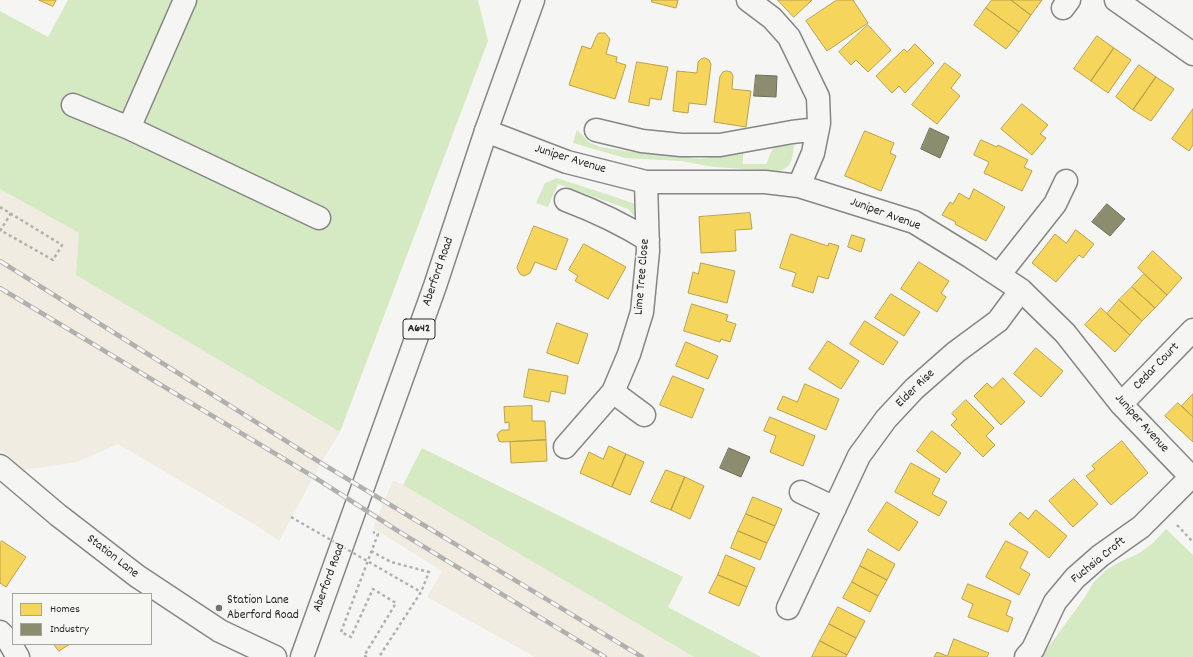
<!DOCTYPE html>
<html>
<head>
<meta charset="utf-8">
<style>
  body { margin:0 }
  #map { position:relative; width:1193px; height:657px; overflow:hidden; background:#f5f5f3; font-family:Dekko,sans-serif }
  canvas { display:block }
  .legend { position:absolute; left:12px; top:593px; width:140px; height:52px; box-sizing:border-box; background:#f6f6f2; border:1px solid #a5a5a2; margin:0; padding:5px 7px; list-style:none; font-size:12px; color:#2b2b2b }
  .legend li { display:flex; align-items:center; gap:8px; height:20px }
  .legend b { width:20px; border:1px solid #a5a5a2 }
</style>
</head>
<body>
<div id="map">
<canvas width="1193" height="657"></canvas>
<ul class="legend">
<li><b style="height:11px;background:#f6d55c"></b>Homes</li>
<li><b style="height:11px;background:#8c8c6e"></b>Industry</li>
</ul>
</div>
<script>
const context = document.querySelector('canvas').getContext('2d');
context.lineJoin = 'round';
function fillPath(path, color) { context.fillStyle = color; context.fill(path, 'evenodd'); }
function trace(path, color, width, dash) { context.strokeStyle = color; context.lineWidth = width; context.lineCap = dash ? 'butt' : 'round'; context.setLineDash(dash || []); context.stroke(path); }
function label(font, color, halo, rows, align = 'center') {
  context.font = font + ' Dekko,sans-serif'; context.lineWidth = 4; context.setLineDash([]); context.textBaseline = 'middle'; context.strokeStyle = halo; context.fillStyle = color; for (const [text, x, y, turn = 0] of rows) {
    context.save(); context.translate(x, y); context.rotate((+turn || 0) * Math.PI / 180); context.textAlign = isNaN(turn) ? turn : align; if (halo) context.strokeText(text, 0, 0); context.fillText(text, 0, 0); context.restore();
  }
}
fillPath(new Path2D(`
  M0 189 79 233 76 275 340 432 321 463 279 541 257 526 118 444 77 462 24 470 0 449Z
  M393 480 403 485 694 657H535L427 597 442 571 373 528Z`), '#f0ece1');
fillPath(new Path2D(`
  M68 0H478L488 41 340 432 76 275 79 233 0 189V11L48 37Z
  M577 130 589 142 600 147 632 152 661 153 700 159 743 151V164H767C771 146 777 144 794 140 793 154 794 170 776 171L714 167 681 161 625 158 573 143Z
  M557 178 633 203 636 207V223L635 217 628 209 558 184 548 207 536 203 545 183Z
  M422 448 683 577 668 607 761 657H694L403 485Z
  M1166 529 1193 555V657H1041L1085 597 1093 583 1106 570 1120 562 1138 554 1153 543Z`), '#d5e9c2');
const homes = new Path2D(`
  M39 0H56L53 6Z
  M652 0H678L676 8 652 2Z
  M778 0H812L794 17Z
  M837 0H853L868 23 827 51 806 21Z
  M992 0H1011L1031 15 1019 32 986 8Z
  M1011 0H1042L1031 15Z
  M986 8 1019 32 1006 49 974 25Z
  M868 25 891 50 868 72 856 60 851 65 839 52Z
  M599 33H605L610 39 606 54 617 57 616 62 626 65 615 99 569 85 582 46 591 49 596 37Z
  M1097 36 1114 48 1091 81 1074 69Z
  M915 44 934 63 905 93 899 86 892 93 876 76 904 49 907 52Z
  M1114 48 1131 60 1108 93 1091 81Z
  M705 58 709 60 711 64 706 105 689 103 688 113 673 111 677 71 697 73 698 62 701 59Z
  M637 62 668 67 661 100 650 98 649 106 629 102Z
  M945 63 961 75 951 88 960 96 937 124 912 105Z
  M1139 65 1156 77 1133 110 1116 97Z
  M727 71 731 72 733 76 732 89 751 91 746 127 714 122 720 76 723 72Z
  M1156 77 1174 89 1151 121 1133 110Z
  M1022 104 1048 125 1040 134 1046 138 1032 155 1001 129Z
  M1193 109V145L1189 151 1172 139Z
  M865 131 894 143 890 153 896 156 881 191 845 176Z
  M981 140 997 147 998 145 1028 160 1024 167 1032 171 1022 191 984 173 989 162 974 155Z
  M974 189 1005 207 986 241 955 224 956 222 942 215 950 202 953 204 959 193 969 199Z
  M750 213 752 229 735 230 736 251 701 253 699 217Z
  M534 226 568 239 556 270 535 262 530 273 524 276 520 274 517 268Z
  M1076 230 1094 244 1083 258 1079 255 1056 282 1032 263 1055 234 1066 243Z
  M791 234 828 246 829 243 839 246 828 279 818 276 813 293 792 286 796 273 780 268Z
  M852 235 865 239 861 252 848 247Z
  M584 244 626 267 608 299 575 281 578 276 569 270Z
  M1153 251 1182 278 1167 295 1138 268Z
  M919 262 949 281 941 293 946 297 937 312 901 289Z
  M701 263 735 271 727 303 688 293 693 272 698 274Z
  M1144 274 1167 295 1155 308 1132 287Z
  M1132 287 1155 308 1142 321 1119 300Z
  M891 294 920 312 904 336 875 318Z
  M1119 300 1142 321 1130 335 1107 314Z
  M692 304 728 315 726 321 736 324 730 342 721 339 720 342 684 331Z
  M1101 308 1130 335 1115 352 1085 325Z
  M865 321 898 342 883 365 850 344Z
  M557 323 588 334 578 364 547 353Z
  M828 341 859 361 841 389 809 369Z
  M686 342 718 356 708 379 676 366Z
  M1036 348 1063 371 1041 397 1014 374Z
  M529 369 568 376 565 394 551 391 549 402 524 397Z
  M673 376 704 389 692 418 660 405Z
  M1003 378 1025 402 1001 425 974 396 987 383 992 388Z
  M805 384 839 399 826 430 777 409 783 396 797 402Z
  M1193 394V417L1182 406Z
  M966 400 994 428 986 436 995 445 983 457 951 425 957 419 952 414Z
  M1178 403 1193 417V442L1165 416Z
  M532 406V421H545L546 440 502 442 499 441 497 435 499 432 502 430H509V422L505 423 504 407Z
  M770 417 815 436 803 466 770 452 776 436 764 431Z
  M932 431 961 453 946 473 917 451Z
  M546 440 547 461 511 463 510 442Z
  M1122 441 1148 473 1111 505 1086 476 1095 469 1092 466Z
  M609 446 626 454 612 487 580 473 589 452 603 459Z
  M626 454 644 462 630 495 612 487Z
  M911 463 940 479 932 494 947 502 939 516 895 492Z
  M666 470 685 477 671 510 651 502Z
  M685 477 704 486 690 519 671 510Z
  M1074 479 1098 504 1073 527 1049 501Z
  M753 497 782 509 775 526 746 514Z
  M887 502 918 522 899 551 868 531Z
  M1036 510 1067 536 1049 558 1009 524 1020 512 1028 519Z
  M746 514 775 526 767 543 738 531Z
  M738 531 767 543 760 560 731 548Z
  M2 541 26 557 6 587 0 583V543Z
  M1006 541 1028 552 1020 568 1030 574 1019 595 986 577Z
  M868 549 895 564 887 580 860 566Z
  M726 555 755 568 747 587 718 575Z
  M860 566 887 580 878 596 852 582Z
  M718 575 747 587 739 606 709 593Z
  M852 582 878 596 870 612 843 598Z
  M968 584 1011 601 1006 615 1013 618 1008 632 968 617 973 604 962 599Z
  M838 607 865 621 856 638 829 624Z
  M829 624 856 638 847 655 820 641Z
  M954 639 989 653 987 657H934L937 652 947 656Z
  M820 641 847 655 846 657H812Z
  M54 644H70L59 651Z`);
fillPath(homes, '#f6d55c');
trace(homes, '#b9a24d', 1);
const industry = new Path2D(`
  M756 75 777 76 776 97 754 96Z
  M930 128 949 137 940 158 921 149Z
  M1107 204 1125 219 1110 236 1092 222Z
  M729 448 750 457 741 477 720 468Z`);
fillPath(industry, '#8c8c6e');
trace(industry, '#6f6f5a', 1);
const minor = new Path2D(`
  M185 0 129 128 319 218
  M748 0 772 18 789 37 818 97 819 123 813 153 799 186
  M1116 0 1193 54
  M1063 8 1069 0
  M73 105 129 128
  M596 130 642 141 681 145H720L792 132 818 129
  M486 131 567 162 646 182H765L799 186 914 222 971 257 1021 290 1065 333 1121 404 1193 479
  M566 200C595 211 621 223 648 240
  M999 275 1055 204 1066 181
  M613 392 644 415
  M1121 404 1193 330
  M565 447 613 392 629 354 642 312 648 251 646 182
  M0 466 58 515 137 576 220 631 275 657
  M801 492 835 508
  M788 608 859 456 886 419 914 389 956 352 998 321 1021 290
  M0 632 8 640 18 657
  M1026 657 1033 649 1055 602 1075 578 1100 556 1141 527 1190 478`);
const major = new Path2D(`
  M302 657 435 286 486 131 533 0`);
trace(minor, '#868685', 25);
trace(major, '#868685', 25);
trace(new Path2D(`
  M0 207 62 245 53 260 0 230
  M1177 525 1193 542
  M371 551 391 562 429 572 421 592 379 657
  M367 657 364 656 396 603 373 589 351 637 341 632 378 534 373 532`), '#b0b0af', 2.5, [3, 3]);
trace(minor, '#f5f5f3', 22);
trace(major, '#f5f5f3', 22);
const rail = new Path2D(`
  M0 261 321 463 642 657
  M0 288 314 477 398 531 605 657`);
trace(rail, '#b0b0af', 4.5);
trace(rail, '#f6f6f2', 3, [9]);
trace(new Path2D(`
  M0 231 11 213
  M291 517 421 592`), '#b0b0af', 2.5, [3, 3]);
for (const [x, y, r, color] of [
  [219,608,4,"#727271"]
]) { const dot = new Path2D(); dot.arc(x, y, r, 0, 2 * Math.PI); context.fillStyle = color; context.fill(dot); trace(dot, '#f6f6f2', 1.5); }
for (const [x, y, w] of [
  [419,329,32]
]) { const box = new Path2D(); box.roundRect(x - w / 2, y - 10, w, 20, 3); context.fillStyle = '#f6f6f2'; context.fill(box); trace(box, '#2b2b2b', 1); }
label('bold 12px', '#2b2b2b', null, [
  ["A642",419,329]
]);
label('13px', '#2b2b2b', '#f6f6f2', [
  ["Juniper Avenue",570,160,17],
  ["Juniper Avenue",885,215,20],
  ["Aberford Road",439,272,-71],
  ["Lime Tree Close",643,277,-85],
  ["Cedar Court",1157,367,-46],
  ["Elder Rise",916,389,-44],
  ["Juniper Avenue",1141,424,48],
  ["Station Lane",112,557,38],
  ["Fuchsia Croft",1099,561,-39],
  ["Aberford Road",330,578,-70]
]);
label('13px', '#2b2b2b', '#f6f6f2', [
  ["Station Lane",227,601],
  ["Aberford Road",227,616]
], 'left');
</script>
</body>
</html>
